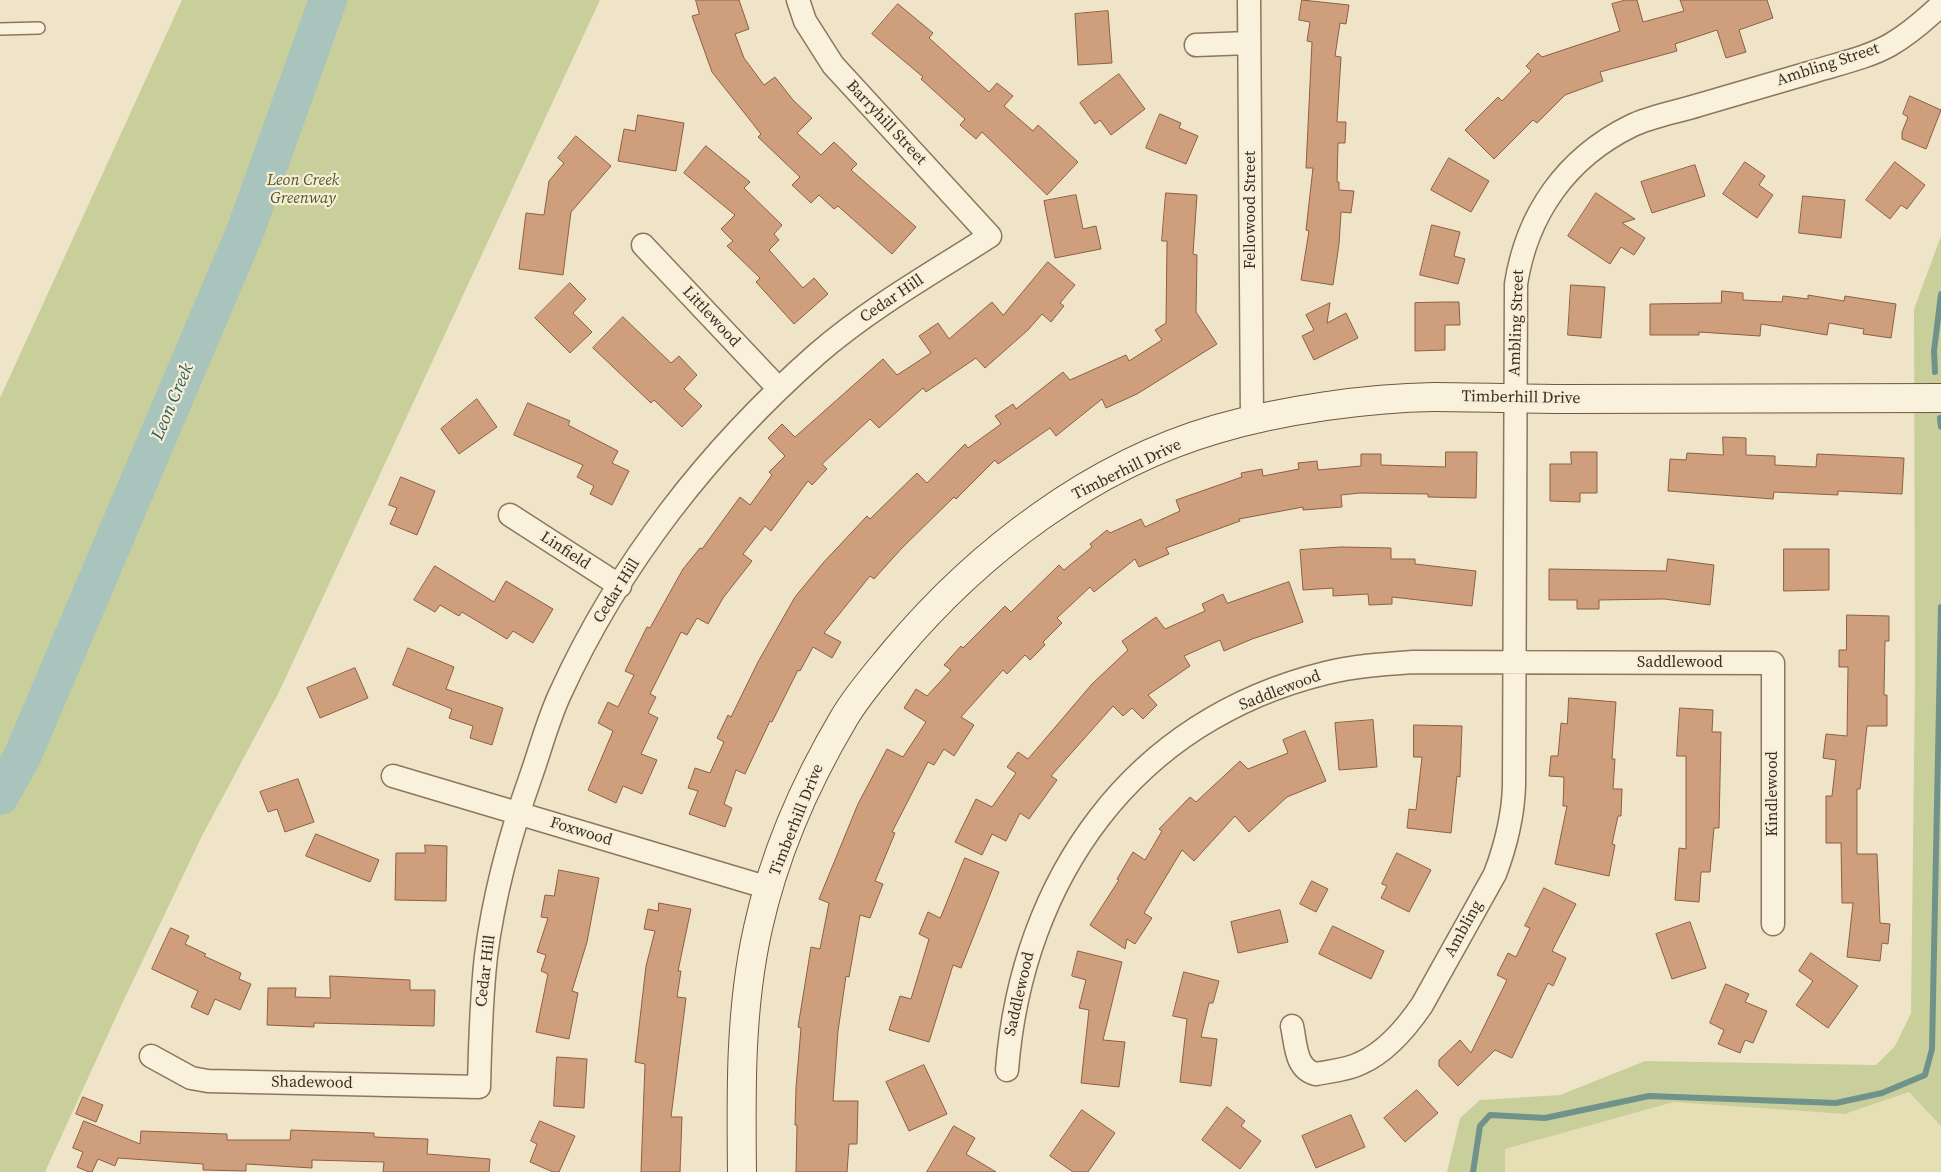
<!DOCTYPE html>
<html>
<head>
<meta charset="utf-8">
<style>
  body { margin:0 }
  canvas { display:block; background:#f0e4c8 }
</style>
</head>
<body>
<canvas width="1941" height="1172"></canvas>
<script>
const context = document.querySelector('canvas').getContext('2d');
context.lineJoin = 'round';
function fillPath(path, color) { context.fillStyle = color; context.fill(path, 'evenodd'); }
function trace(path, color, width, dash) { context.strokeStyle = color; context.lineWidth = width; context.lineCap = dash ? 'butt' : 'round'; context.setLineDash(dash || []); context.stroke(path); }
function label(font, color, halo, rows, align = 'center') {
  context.font = font + ' "Source Serif 4",serif'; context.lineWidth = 4.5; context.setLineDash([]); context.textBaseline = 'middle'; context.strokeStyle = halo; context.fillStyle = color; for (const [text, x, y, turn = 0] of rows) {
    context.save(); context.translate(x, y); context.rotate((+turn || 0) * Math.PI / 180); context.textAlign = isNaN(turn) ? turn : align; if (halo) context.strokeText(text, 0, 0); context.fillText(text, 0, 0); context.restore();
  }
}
fillPath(new Path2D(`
  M1909 1092 1941 1126V1172H1505V1149L1674 1102 1845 1114Z`), '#e6deb5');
fillPath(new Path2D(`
  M182 0H600L279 692 202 836 121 1006 45 1172H0V398Z
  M1941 236V1126L1909 1092 1845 1114 1674 1102 1505 1149V1172H1447L1460 1118 1480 1100 1560 1095 1645 1061 1876 1065 1895 1046 1911 1013 1915 678 1914 309Z`), '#c9cf9b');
trace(new Path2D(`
  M1935 372 1934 351 1941 294
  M1940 418 1941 427
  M1473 1172 1480 1126 1490 1115 1545 1118 1649 1096 1836 1103 1882 1093 1925 1075 1932 1049 1941 607`), '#6f938a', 6);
trace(new Path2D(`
  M0 796 22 757 245 232 328 0`), '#a9c4bc', 38);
const building = new Path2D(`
  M696 0H739L749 29 735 34 744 58 764 85 775 77 793 100 812 118 797 133 821 155 834 142 857 164 851 170 916 227 892 254 838 206 834 209 819 195 811 203 792 185 800 177 758 137 761 134 712 72 692 16 699 14Z
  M1302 0 1349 5 1346 24 1340 23 1335 56 1341 57 1337 122H1346L1345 143H1338L1337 182H1339V190L1354 191 1351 213 1341 212 1339 244 1333 285 1301 280 1309 231 1306 230 1313 168H1306L1312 42 1307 41 1310 22 1299 20Z
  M1626 0H1637L1643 22 1684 11 1680 0H1767L1773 18 1739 30 1746 52 1726 58 1717 30 1675 44 1677 51 1600 72 1603 81 1565 95 1537 123 1533 120 1494 159 1465 130 1498 97 1502 101 1531 71 1526 66 1538 53 1542 57 1620 31 1612 4Z
  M898 4 933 33 929 38 989 92 997 83 1013 96 1004 106 1033 131 1038 125 1078 162 1047 195 982 132 976 139 960 125 965 119 921 79 923 77 872 34Z
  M1108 11 1112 63 1078 65 1075 14Z
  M1119 74 1145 109 1111 135 1100 120 1095 124 1080 103Z
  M1910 96 1941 110 1926 149 1902 139V132L1908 117 1903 114Z
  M1160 114 1181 123 1179 128 1198 136 1186 164 1146 148Z
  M638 115 684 123 676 171 618 161 624 129 635 131Z
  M576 136 611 166 571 212 563 275 519 269 526 213 544 215 549 181 564 163 558 158Z
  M706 146 750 182 744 188 782 225 774 234 779 240 769 250 803 288 814 278 828 294 794 324 756 282 760 278 727 246 733 241 721 229 735 215 684 173Z
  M1449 158 1489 181 1471 212 1431 190Z
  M1745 162 1765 176 1759 185 1773 195 1757 218 1723 194Z
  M1895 162 1925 185 1907 209 1901 205 1890 219 1866 200Z
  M1695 165 1705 196 1652 213 1641 182Z
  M1166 193 1197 195 1193 254 1197 255 1196 312 1217 344 1137 394 1106 408 1102 399 1056 436 1050 428 998 464 995 460 956 499 954 497 902 548 874 579 870 576 824 633 841 642 832 658 813 647 800 671 798 670 772 722 770 721 745 774 736 770 724 804 732 808 725 827 689 814 698 791 688 788 695 768 710 773 724 742 717 738 728 715 731 717 758 662 795 597 823 563 867 516 870 519 917 473 927 483 965 444 968 448 1001 424 995 416 1013 404 1016 409 1063 372 1070 380 1126 355 1129 361 1162 340 1155 330 1166 323 1167 241H1162Z
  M1596 193 1635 219 1622 223 1645 238 1634 255 1621 247 1610 264 1568 236Z
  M1076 195 1083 229 1096 226 1101 249 1055 258 1044 201Z
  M1803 196 1845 200 1841 238 1799 233Z
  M1432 225 1460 232 1454 256 1465 259 1458 284 1420 275Z
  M1048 262 1075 285 1060 303 1064 306 1051 322 1042 314 1028 330 985 368 976 358 926 392 923 388 879 428 870 419 822 464 827 469 812 485 808 481 771 531 765 526 743 554 752 561 723 598 708 624 697 618 687 635 681 632 650 694 656 697 648 713 658 718 641 754 657 760 642 794 623 786 616 803 588 790 613 731 598 723 608 702 618 707 634 675 625 671 647 627 650 628 683 569 700 548 702 549 740 497 750 505 772 475 769 472 785 456 768 438 782 424 795 437 883 359 897 375 931 353 919 336 938 323 949 339 992 302 1003 315Z
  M570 283 586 299 573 313 592 332 570 353 535 318Z
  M1571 285 1605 287 1601 338 1568 335Z
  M1722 291 1743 293V300L1782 302 1783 296 1808 299V295L1844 301 1845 296 1896 304 1891 338 1863 334 1864 329 1829 323 1827 335 1761 324 1760 336 1699 332V335H1650V304L1721 303Z
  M1444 302H1459L1460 325H1445V350L1415 351V303Z
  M1330 303 1327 323 1346 313 1358 338 1314 360 1302 336 1314 330 1306 315Z
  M623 317 671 363 679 356 697 375 684 389 702 406 682 427 654 400 651 403 593 348Z
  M477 399 497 427 459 454 441 429Z
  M528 403 570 421 568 425 618 451 612 463 629 471 612 505 590 494 594 486 577 477 583 465 514 435Z
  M1723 437 1746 438V455L1775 456V465L1816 467 1817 454 1904 458 1902 494 1838 491V495L1774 492 1773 499 1668 491 1670 459 1686 460 1687 453 1723 455Z
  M1446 452H1477L1476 498 1428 497V494L1360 493 1341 495 1342 507 1303 510V507L1239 519 1240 521 1166 548 1169 554 1139 567 1135 559 1094 592 1090 587 1057 618 1062 623 1043 642 1045 645 1030 660 1025 655 1007 674 1003 670 961 717 974 725 954 756 944 749 934 765 928 762 892 832 895 833 875 881 883 884 870 918 860 915 849 977 846 976 838 1031 833 1101H858L857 1144H849L847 1172H796L797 1125H795L796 1088 801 1028 798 1027 811 947 820 949 829 903 819 899 858 804 887 749 903 757 926 722 904 708 916 689 927 696 951 670 944 665 961 646 963 648 1005 606 1011 612 1059 565 1064 570 1092 547 1090 544 1107 530 1110 533 1141 519 1145 527 1180 511 1176 500 1242 477 1241 473 1262 469 1263 476 1299 469 1298 463 1317 461 1318 470 1361 466V454H1381V465L1445 467Z
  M1571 452H1597V493H1580V502L1550 501V464H1571Z
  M401 477 435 491 417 535 390 524 397 508 389 505Z
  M1341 547 1391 548V559H1415V564L1476 571 1472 606 1392 597V604L1369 605 1368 594 1333 596V588L1303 590 1300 550Z
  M1784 549H1829V590L1784 591Z
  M1668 559 1714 565 1710 605 1664 599 1599 600V609H1577V600H1549V569L1666 571Z
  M435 566 494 602 506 581 553 609 533 643 513 631 507 639 462 612 459 616 440 605 435 612 414 600Z
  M1289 582 1303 622 1252 639 1224 651 1220 640 1184 656 1190 666 1148 695 1157 705 1143 719 1132 708 1123 716 1113 706 1051 776 1057 780 1029 819 1020 813 1006 841 992 834 982 855 955 842 976 799 992 807 1016 773 1007 767 1018 752 1028 759 1092 684 1128 650 1122 641 1156 617 1165 629 1205 611 1202 604 1223 594 1227 603Z
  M1847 615 1889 616V641H1885L1884 695H1887V726H1867L1860 789H1857V854H1877L1880 923 1890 924 1888 944 1882 943 1880 961 1847 957 1853 903H1842L1841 843H1826V796H1832L1836 760 1823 758 1826 734 1847 736 1848 667H1839V650H1846Z
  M408 648 454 667 446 689 503 708 492 745 470 738 473 726 449 718 452 709 393 685Z
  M355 668 368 698 320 718 307 688Z
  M1569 698 1616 702 1612 759H1615L1613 789H1622L1621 816H1618L1612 844 1615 845 1609 876 1555 864 1567 806H1563L1564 777 1549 776 1551 756H1558L1561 723 1567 724Z
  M1680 708 1713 710 1712 732H1721L1719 828H1714L1710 872H1701L1699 902 1675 900 1679 848 1686 849V756H1677Z
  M1373 720 1377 767 1339 770 1335 723Z
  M1414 725 1462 726 1460 777 1457 776 1451 833 1407 828 1409 809 1416 810 1422 757H1414Z
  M1305 731 1326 781 1287 797 1249 832 1235 816 1194 861 1182 850 1144 913 1152 918 1135 944 1127 939 1125 949 1090 925 1119 880 1117 879 1133 852 1145 860 1162 831 1159 829 1190 797 1196 802 1240 761 1248 769 1288 753 1283 740Z
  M298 779 314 822 285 832 277 809 268 812 260 792Z
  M316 834 379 860 370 882 306 856Z
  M425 845 447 846 446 901 395 900 396 853H425Z
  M1397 853 1431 870 1409 912 1381 898 1387 886 1382 884Z
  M965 858 999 872 961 968 953 965 929 1042 889 1030 900 996 911 999 929 939 919 934 928 912 940 918Z
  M559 870 599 878 587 942 572 991 578 993 569 1039 536 1032 548 974 541 971 546 955 537 952 548 918 541 917 545 895 554 896Z
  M1312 881 1328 889 1316 912 1300 904Z
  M1544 888 1576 904 1552 951 1566 958 1553 986 1548 983 1512 1058 1495 1050 1458 1086 1439 1066V1060L1460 1040 1471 1053 1507 980 1497 975 1508 953 1516 957 1530 928 1525 926Z
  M659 903 691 909 678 971H681L677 997 686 998 671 1117H682L680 1172H641L645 1064 635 1062 646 966 655 931 644 929 648 909 658 911Z
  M1280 910 1288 942 1238 953 1231 922Z
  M1690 922 1706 968 1672 979 1656 934Z
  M1333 926 1384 951 1371 979 1319 954Z
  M171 928 189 936 185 944 206 954 204 956 241 973 239 979 251 984 240 1010 215 999 208 1015 191 1007 198 991 152 969Z
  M1078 951 1122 962 1103 1040 1125 1042 1119 1087 1081 1083 1089 1010 1079 1008 1086 980 1072 976Z
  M1811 953 1858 986 1828 1028 1796 1005 1813 981 1799 971Z
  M1184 972 1219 981 1213 1003H1209L1201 1037 1217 1039 1211 1086 1180 1082 1187 1019 1173 1016Z
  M330 976 410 980V990H435L434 1026 314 1023V1027L267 1025 268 988H296L295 997 330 998Z
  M1726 984 1749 994 1745 1002 1767 1011 1753 1043 1745 1040 1740 1053 1718 1044 1724 1030 1710 1023Z
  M557 1057 587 1059 584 1108 554 1106Z
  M924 1065 947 1114 909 1131 886 1082Z
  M1417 1090 1438 1113 1405 1142 1384 1118Z
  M83 1097 103 1105 96 1122 76 1114Z
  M1227 1107 1245 1121 1241 1126 1261 1141 1240 1169 1202 1140Z
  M1082 1110 1115 1133 1088 1172H1073L1050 1156Z
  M1351 1115 1365 1147 1316 1168 1302 1136Z
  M84 1121 140 1144 141 1131 227 1134V1140H290L291 1130 374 1133V1137L428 1139 427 1154 490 1159 489 1172H383L384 1162 312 1160V1168L246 1164V1171L203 1170V1164L118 1158 115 1166 98 1159 92 1172H89L77 1167 83 1152 73 1148Z
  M540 1121 575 1136 559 1172H553L530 1162 537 1144 531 1141Z
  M954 1126 975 1138 966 1154 996 1172H927Z`);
fillPath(building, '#cf9f7d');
trace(building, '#8d5f41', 1);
const lane = new Path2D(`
  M0 29 39 28`);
const street = new Path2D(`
  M1249 0 1252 421
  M1196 45 1249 43
  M643 245 779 389
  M510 515 620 586
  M393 776 769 888
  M1292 1026C1296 1044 1295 1069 1316 1074 1330 1071 1348 1070 1361 1063 1386 1052 1407 1027 1422 1005L1495 874C1506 845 1513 817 1514 786L1516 284C1527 214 1566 158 1631 126 1651 116 1677 112 1699 105 1737 94 1774 83 1812 72 1837 64 1867 58 1890 45 1909 34 1925 20 1941 5
  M151 1056 191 1078 208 1081 479 1087C480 1043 481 1000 486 956 494 893 511 832 532 773 541 747 548 720 560 694 619 564 710 448 817 354 870 308 931 274 990 236L833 65 805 21 798 0
  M1007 1070C1022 878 1133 720 1326 673 1354 666 1384 664 1412 662L1773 663V924`);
const secondary = new Path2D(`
  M742 1172C741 1090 740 1008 758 928 774 855 806 782 844 718 858 694 878 672 895 651 978 552 1092 465 1217 429 1282 410 1367 398 1434 397 1479 397 1524 399 1569 399 1693 399 1817 399 1941 398`);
trace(lane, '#8d765c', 14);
trace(street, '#8d765c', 25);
trace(secondary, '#6f573f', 30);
trace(lane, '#faf1dc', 11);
trace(street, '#faf1dc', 22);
trace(secondary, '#faf1dc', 28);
label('16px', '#3d2e20', '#f7eed8', [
  ["Ambling Street",1828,65,-18],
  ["Barryhill Street",886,123,47],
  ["Fellowood Street",1251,210,-90],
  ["Cedar Hill",892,299,-34],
  ["Littlewood",711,317,47],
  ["Ambling Street",1517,323,-88],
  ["Timberhill Drive",1521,398,1],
  ["Timberhill Drive",1127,470,-26],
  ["Linfield",565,551,33],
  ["Cedar Hill",617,591,-58],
  ["Saddlewood",1680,663],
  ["Saddlewood",1280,691,-21],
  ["Kindlewood",1773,794,-90],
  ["Timberhill Drive",797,820,-68],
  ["Foxwood",581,832,17],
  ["Ambling",1464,929,-61],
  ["Cedar Hill",486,971,-83],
  ["Saddlewood",1020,994,-77],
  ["Shadewood",312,1083,1]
]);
label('italic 16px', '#4d5a26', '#f7eed8', [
  ["Leon Creek",303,181],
  ["Greenway",303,199]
]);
label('italic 18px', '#2f5d5a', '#f7eed8', [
  ["Leon Creek",173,402,-67]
]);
</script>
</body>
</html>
